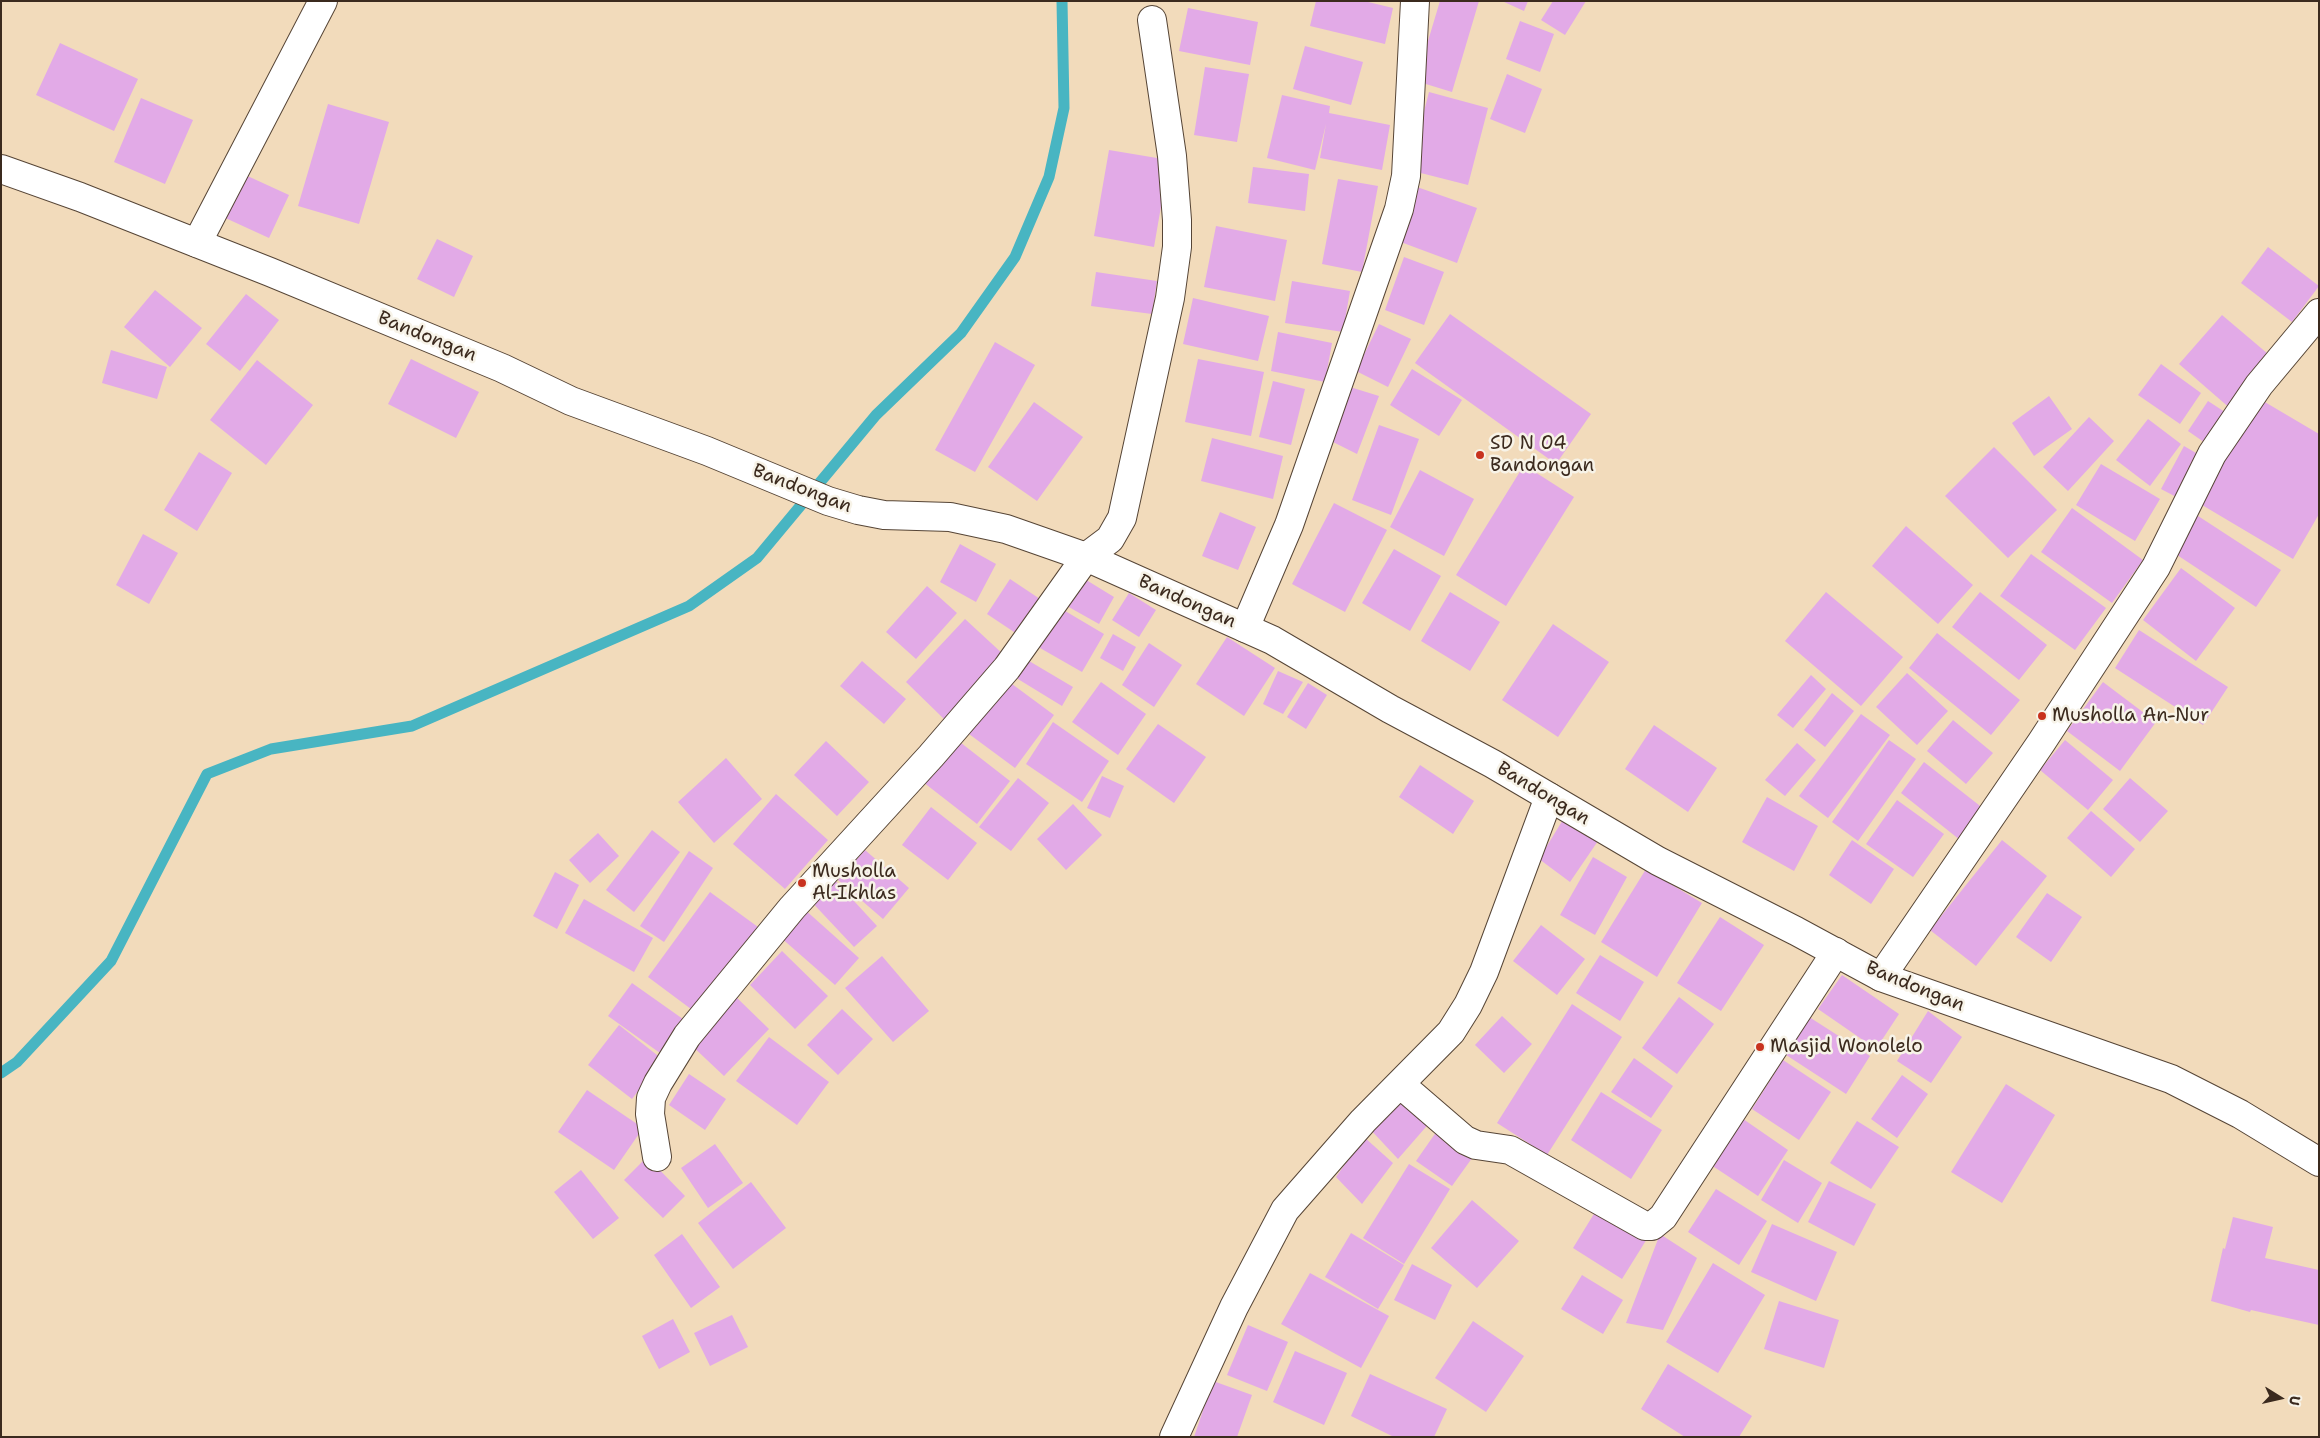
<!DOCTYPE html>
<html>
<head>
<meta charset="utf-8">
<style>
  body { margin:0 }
  #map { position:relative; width:2320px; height:1438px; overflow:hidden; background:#f2dbbb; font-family:"Shantell Sans",sans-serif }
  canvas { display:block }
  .frame { position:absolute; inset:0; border:2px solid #3b2a1e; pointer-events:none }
  .north { position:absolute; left:2255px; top:1373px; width:50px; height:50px; -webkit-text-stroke:4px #f7f3e8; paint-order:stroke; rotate:100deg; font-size:14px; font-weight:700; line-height:20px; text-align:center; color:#3b2a1e }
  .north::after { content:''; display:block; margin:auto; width:18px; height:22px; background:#3b2a1e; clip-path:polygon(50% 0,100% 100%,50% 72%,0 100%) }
</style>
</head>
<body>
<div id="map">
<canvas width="2320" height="1438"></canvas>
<div class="frame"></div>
<div class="north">U</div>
</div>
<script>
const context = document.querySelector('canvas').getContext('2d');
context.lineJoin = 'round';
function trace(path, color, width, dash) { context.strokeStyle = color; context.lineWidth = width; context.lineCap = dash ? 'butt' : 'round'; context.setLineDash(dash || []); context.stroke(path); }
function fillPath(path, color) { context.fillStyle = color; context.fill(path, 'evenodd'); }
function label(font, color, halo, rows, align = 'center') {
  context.font = font + ' "Shantell Sans",sans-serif'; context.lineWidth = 5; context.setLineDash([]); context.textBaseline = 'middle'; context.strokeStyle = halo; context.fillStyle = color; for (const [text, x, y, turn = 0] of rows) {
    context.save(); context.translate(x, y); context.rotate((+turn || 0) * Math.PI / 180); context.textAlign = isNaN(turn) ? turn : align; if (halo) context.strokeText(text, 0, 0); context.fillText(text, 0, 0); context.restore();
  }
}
trace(new Path2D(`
  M1 1073 17 1062 111 961 207 774 271 749 412 726 689 606 757 558 876 415 961 333 1015 257 1049 177 1064 108 1062 1`), '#48b5c2', 11);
fillPath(new Path2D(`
  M1316 1H1364L1393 8 1385 44 1310 26Z
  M1440 1H1479L1452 92 1416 81Z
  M1502 1H1528L1524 11Z
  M1553 1H1586L1565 35 1541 20Z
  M1188 8 1258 22 1250 65 1179 51Z
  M1520 21 1554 34 1540 72 1506 59Z
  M60 43 138 79 114 131 36 95Z
  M1305 46 1363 62 1351 105 1293 89Z
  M1205 67 1249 74 1237 142 1194 135Z
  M1507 74 1542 89 1525 133 1490 119Z
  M1429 92 1488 108 1468 185 1409 170Z
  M1282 95 1330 106 1329 113 1390 125 1382 170 1320 158 1326 124 1315 170 1267 158Z
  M141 98 193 120 165 184 114 162Z
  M328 104 389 122 359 224 298 206Z
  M1109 150 1169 160 1154 247 1094 236Z
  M1253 167 1309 174 1305 211 1248 203Z
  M241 173 289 195 269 238 221 216Z
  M1338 179 1378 186 1362 272 1322 264Z
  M1417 187 1477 208 1457 263 1398 241Z
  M1216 226 1287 240 1275 301 1204 287Z
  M437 239 473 256 454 297 417 279Z
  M2268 247 2319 286 2292 322 2241 283Z
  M1404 257 1444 272 1424 325 1385 310Z
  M1096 272 1157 281 1152 314 1091 306Z
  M1292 281 1350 291 1343 332 1285 323Z
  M155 290 202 328 170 367 124 327Z
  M246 294 279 320 240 371 206 344Z
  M1193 298 1269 316 1258 361 1183 344Z
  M1450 314 1591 414 1556 464 1415 363Z
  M2222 315 2274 359 2232 410 2179 364Z
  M1379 324 1411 339 1388 387 1356 371Z
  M1278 332 1332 343 1325 382 1271 371Z
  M995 342 1035 365 975 472 935 450Z
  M111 350 167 367 157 399 102 383Z
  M411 359 479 392 456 438 388 404Z
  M1198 359 1264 372 1251 436 1185 422Z
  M257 360 313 405 266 465 210 420Z
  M2161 364 2201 393 2180 424 2138 395Z
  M1412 369 1462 400 1439 436 1390 405Z
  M1273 381 1305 389 1291 445 1259 437Z
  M1350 387 1379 396 1357 454 1333 442Z
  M2049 396 2072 429 2034 456 2012 423Z
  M2258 398 2319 434V514L2293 559 2197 502Z
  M2208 401 2231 416 2211 447 2188 431Z
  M1034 402 1083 437 1037 501 988 467Z
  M2089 417 2114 441 2068 491 2043 467Z
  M2148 419 2181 444 2150 486 2116 460Z
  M1379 425 1419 439 1391 515 1352 500Z
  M1212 438 1283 456 1273 499 1201 481Z
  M2184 446 2203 457 2180 499 2161 489Z
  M1994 447 2057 510 2008 558 1945 496Z
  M199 452 232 473 197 531 164 510Z
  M2101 464 2160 499 2135 541 2076 505Z
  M1524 465 1574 497 1506 606 1456 575Z
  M1420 470 1474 499 1444 556 1390 527Z
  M1334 503 1387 530 1345 612 1292 584Z
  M2072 508 2143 560 2112 603 2041 552Z
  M1220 512 1256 527 1238 570 1202 556Z
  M2195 514 2281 570 2256 607 2171 551Z
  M1906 526 1973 585 1938 624 1872 566Z
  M143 534 178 553 149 604 116 585Z
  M960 544 996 564 976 602 940 582Z
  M1394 549 1441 576 1410 631 1362 603Z
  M2031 554 2106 608 2075 650 2000 596Z
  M2181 568 2235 608 2196 661 2143 620Z
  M1083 578 1114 597 1099 624 1067 606Z
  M1010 579 1046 603 1023 638 987 614Z
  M927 586 957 613 916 659 886 632Z
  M1450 592 1500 622 1470 671 1421 641Z
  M1826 592 1903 657 1861 706 1785 641Z
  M1980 592 2047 645 2019 680 1952 627Z
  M1129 593 1156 610 1139 637 1112 620Z
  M1055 605 1104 634 1082 672 1033 644Z
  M965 619 1004 655 944 719 906 682Z
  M1553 624 1609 662 1558 737 1502 700Z
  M2139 630 2228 687 2203 725 2115 668Z
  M1937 633 2020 700 1991 735 1909 668Z
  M1113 634 1136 647 1123 671 1100 658Z
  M1227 637 1275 668 1244 716 1196 684Z
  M1149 643 1182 665 1154 707 1122 685Z
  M1024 658 1073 687 1062 706 1013 676Z
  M862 661 906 699 884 724 840 686Z
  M1278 671 1303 682 1283 714 1263 704Z
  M1907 673 1948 711 1917 745 1876 707Z
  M1811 675 1826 689 1793 728 1777 715Z
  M1008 681 1054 715 1015 768 969 734Z
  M1101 682 1146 714 1118 755 1072 722Z
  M2103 682 2156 722 2120 771 2067 731Z
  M1308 683 1327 695 1306 729 1287 717Z
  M1832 693 1854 711 1825 747 1804 730Z
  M1861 714 1890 735 1828 818 1799 796Z
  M1953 720 1993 753 1966 784 1927 751Z
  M1053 722 1109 761 1082 802 1026 764Z
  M1158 724 1206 757 1174 803 1126 769Z
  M1654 725 1717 768 1688 812 1625 769Z
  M956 739 1010 781 977 824 923 782Z
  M1889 740 1916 759 1858 841 1832 822Z
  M2065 740 2113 780 2088 810 2040 770Z
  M826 741 869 782 837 816 794 775Z
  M1797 743 1816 760 1785 796 1765 780Z
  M726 758 762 799 714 843 678 802Z
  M1924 762 1984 809 1960 840 1901 793Z
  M1420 765 1474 801 1453 834 1399 797Z
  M1102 776 1124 786 1110 818 1087 808Z
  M1018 778 1049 803 1011 851 979 827Z
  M2130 778 2168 811 2140 842 2103 809Z
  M776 794 828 840 785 889 733 844Z
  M1767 797 1818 826 1794 871 1742 842Z
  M1897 800 1944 834 1913 877 1866 844Z
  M1073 804 1102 835 1066 870 1037 839Z
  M931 807 977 843 948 880 902 845Z
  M2091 811 2135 849 2111 877 2067 838Z
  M1564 818 1598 841 1570 882 1539 859Z
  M652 830 680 852 634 912 606 890Z
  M598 833 619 856 590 883 569 860Z
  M1852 840 1894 869 1871 904 1829 875Z
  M2002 840 2047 876 1976 966 1930 930Z
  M865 850 909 888 883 919 838 880Z
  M689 851 713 868 664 942 640 926Z
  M1593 857 1627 877 1595 935 1560 915Z
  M1646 869 1702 903 1657 977 1601 942Z
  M555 872 579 885 557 929 533 916Z
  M831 876 877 926 854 947 807 897Z
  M710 892 758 927 695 1012 648 977Z
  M2047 893 2082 917 2051 962 2016 937Z
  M584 899 653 938 634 972 565 933Z
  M803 908 859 958 835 985 779 936Z
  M1720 917 1764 945 1721 1011 1677 983Z
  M1541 925 1585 959 1557 995 1513 961Z
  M782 951 828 996 795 1029 750 985Z
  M1600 955 1644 982 1620 1021 1576 993Z
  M882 956 929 1011 893 1042 845 988Z
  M1842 975 1899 1014 1876 1049 1818 1009Z
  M632 983 690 1024 667 1058 608 1016Z
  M734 995 769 1029 724 1076 689 1043Z
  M1679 997 1714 1024 1677 1074 1642 1048Z
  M1572 1004 1622 1037 1547 1155 1497 1123Z
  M842 1009 873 1039 838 1075 807 1045Z
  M1928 1011 1962 1037 1931 1083 1897 1061Z
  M1806 1015 1870 1056 1846 1094 1783 1053Z
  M1502 1016 1532 1044 1504 1073 1475 1045Z
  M619 1025 662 1059 632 1099 588 1065Z
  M769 1037 829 1082 797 1125 736 1081Z
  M1634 1058 1673 1086 1651 1118 1611 1092Z
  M1783 1060 1831 1092 1799 1140 1752 1109Z
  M689 1074 726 1099 705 1130 669 1105Z
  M1902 1075 1928 1094 1897 1138 1871 1119Z
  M2006 1084 2055 1115 2002 1203 1951 1172Z
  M587 1090 643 1128 614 1170 558 1132Z
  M1601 1092 1662 1130 1631 1179 1571 1140Z
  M1400 1094 1432 1120 1398 1159 1369 1128Z
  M1733 1112 1788 1150 1758 1196 1702 1159Z
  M1857 1121 1899 1147 1871 1189 1830 1163Z
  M1439 1128 1475 1154 1452 1186 1416 1161Z
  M1364 1137 1393 1163 1362 1204 1336 1177Z
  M715 1144 743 1183 708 1208 681 1168Z
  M647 1157 685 1196 663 1218 624 1180Z
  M1784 1160 1822 1183 1798 1223 1761 1200Z
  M1409 1164 1450 1189 1404 1264 1363 1238Z
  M581 1170 619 1218 593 1239 554 1192Z
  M1829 1181 1876 1204 1854 1246 1808 1222Z
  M751 1182 786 1228 733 1269 698 1223Z
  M1716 1189 1767 1221 1739 1265 1688 1232Z
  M1472 1200 1519 1241 1477 1288 1431 1248Z
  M1600 1204 1650 1234 1622 1279 1573 1248Z
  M2233 1217 2273 1227 2265 1258 2319 1270V1325L2251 1310 2250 1312 2211 1301 2223 1248 2225 1249Z
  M1772 1224 1837 1252 1816 1301 1751 1272Z
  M1351 1233 1404 1265 1378 1309 1325 1277Z
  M682 1234 720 1287 691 1308 654 1255Z
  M1660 1234 1697 1258 1663 1330 1626 1323Z
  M1713 1263 1765 1295 1718 1373 1666 1342Z
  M1412 1264 1452 1285 1435 1320 1394 1300Z
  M1310 1273 1389 1316 1361 1368 1281 1324Z
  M1582 1275 1623 1300 1603 1334 1561 1309Z
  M1779 1301 1839 1320 1824 1368 1764 1349Z
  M732 1315 748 1347 710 1366 694 1333Z
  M673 1319 690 1352 659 1369 642 1336Z
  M1473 1321 1524 1356 1486 1412 1435 1378Z
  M1248 1325 1288 1342 1267 1391 1227 1375Z
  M1295 1351 1347 1373 1324 1425 1273 1402Z
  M1668 1364 1752 1416 1739 1437H1685L1641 1409Z
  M1370 1374 1447 1409 1434 1437H1394L1351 1416Z
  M1213 1381 1252 1395 1237 1437H1194Z`), '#e2aae7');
const street = new Path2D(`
  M197 243 323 1
  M1245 628 1289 525 1399 209 1406 176 1415 1
  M1881 977 2041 743 2156 567 2212 454 2259 385 2319 313
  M1400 1084 1465 1140 1476 1145 1510 1150 1645 1226H1652L1663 1217 1836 952
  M657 1157 650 1114 651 1098 658 1083 687 1036 792 908 931 756 1007 668 1086 557 1110 539 1122 518 1170 298 1177 247V220L1172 156 1152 20
  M1174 1437 1234 1307 1285 1210 1363 1121 1451 1032 1468 1005 1484 972 1549 797`);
const secondary = new Path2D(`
  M1 169 80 197 270 272 502 368 571 401 707 451 828 501 858 510 884 515 950 517 1006 529 1086 557 1272 640 1390 709 1493 764 1658 861 1796 931 1881 977 2171 1079 2240 1114 2319 1162`);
trace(street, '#564536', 30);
trace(secondary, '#564536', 30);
trace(street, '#fff', 28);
trace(secondary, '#fff', 28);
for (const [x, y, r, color] of [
  [1480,455,5,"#c8321e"],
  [2042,716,5,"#c8321e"],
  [802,883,5,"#c8321e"],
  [1760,1047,5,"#c8321e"]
]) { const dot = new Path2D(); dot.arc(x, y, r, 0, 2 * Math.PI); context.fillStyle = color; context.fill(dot); trace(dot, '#f7f3e8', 2); }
label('19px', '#3b2a1e', '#f7f3e8', [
  ["Bandongan",427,337,22],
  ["Bandongan",802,489,21],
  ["Bandongan",1187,602,24],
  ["Bandongan",1543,794,31],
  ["Bandongan",1915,987,22]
]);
label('19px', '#3b2a1e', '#f7f3e8', [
  ["SD N 04",1490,444],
  ["Bandongan",1490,466],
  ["Musholla An-Nur",2052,716],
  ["Musholla",812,872],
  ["Al-Ikhlas",812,894],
  ["Masjid Wonolelo",1770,1047]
], 'left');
</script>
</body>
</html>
